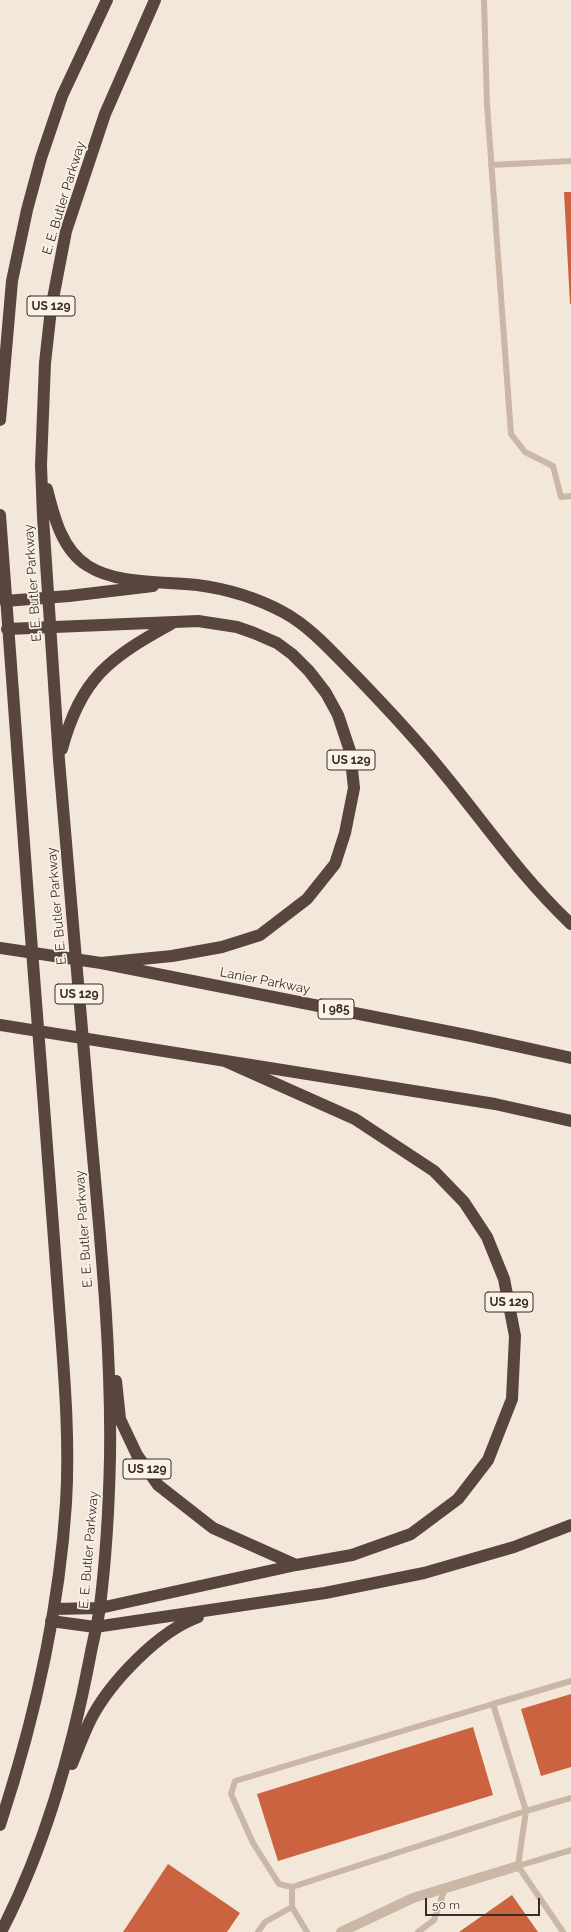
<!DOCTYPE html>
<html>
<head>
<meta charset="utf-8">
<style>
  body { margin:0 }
  #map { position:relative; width:571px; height:1932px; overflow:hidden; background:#f3e7da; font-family:Raleway,sans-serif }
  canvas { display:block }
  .scale { position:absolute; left:425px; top:1898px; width:115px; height:18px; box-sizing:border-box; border:2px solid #372c27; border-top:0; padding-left:5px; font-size:12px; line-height:14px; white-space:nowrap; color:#372c27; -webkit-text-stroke:3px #faf1e7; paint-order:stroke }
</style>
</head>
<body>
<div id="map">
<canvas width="571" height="1932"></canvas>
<div class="scale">50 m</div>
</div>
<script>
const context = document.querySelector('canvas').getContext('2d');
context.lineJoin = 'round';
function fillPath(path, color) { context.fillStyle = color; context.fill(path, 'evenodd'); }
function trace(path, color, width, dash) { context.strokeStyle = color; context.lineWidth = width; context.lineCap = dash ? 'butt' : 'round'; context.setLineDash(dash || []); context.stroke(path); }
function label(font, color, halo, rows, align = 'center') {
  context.font = font + ' Raleway,sans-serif'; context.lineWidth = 3.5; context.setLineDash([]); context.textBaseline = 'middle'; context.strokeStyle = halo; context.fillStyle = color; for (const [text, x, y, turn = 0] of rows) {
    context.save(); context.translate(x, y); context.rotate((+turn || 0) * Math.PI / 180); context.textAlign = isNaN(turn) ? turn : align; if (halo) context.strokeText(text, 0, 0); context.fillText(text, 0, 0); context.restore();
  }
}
fillPath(new Path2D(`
  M564 192H571V304H570Z
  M571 1694V1767L541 1776 521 1709Z
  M473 1727 493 1795 278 1861 257 1794Z
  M168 1864 240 1913 227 1932H123Z
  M512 1895 538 1932H459Z`), '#cb6240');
trace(new Path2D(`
  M484 0 487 104 511 434 525 452 553 466 561 497 571 496
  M491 165 571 161
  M571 1681 493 1704 526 1811 571 1798
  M493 1704 235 1781 231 1794 253 1843 279 1884 292 1887 526 1811 518 1866 563 1932
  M518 1866 571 1850
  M292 1907V1887
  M258 1932 265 1922 292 1907 307 1932
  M418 1932 434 1920 445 1888`), '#cbb7a6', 6);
trace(new Path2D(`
  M341 1932 413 1898 518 1866`), '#cbb7a6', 10);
trace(new Path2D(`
  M0 420 12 281 27 210 41 158 62 96 107 0
  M47 489C54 517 62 550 88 566 118 585 163 581 197 585 228 589 255 597 283 612 311 627 333 653 356 676 387 708 417 740 445 775 486 825 523 879 571 924
  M0 515 29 911
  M5 601 69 596 153 586
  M7 629 198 621 237 627 254 633 277 643 292 654 309 671 326 693 338 715 350 751 354 788 345 833 335 864 307 899 260 935 222 947 172 956 101 963
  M62 749C81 678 109 658 171 624
  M72 913 59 760 43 517 41 465 45 363 51 309 66 231 105 114 155 0
  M0 948 101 963 471 1036 571 1058
  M0 1025 495 1104 571 1121
  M116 1381 120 1419 137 1455 158 1485 213 1528 296 1565
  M54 1609 100 1608 296 1565 352 1555 411 1534 458 1499 488 1460 512 1399 515 1336 504 1279 487 1237 464 1202 434 1171 355 1119 225 1061
  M51 1621 95 1627 325 1593 424 1573 514 1547 571 1525
  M72 1764C78 1749 84 1733 91 1719 110 1682 159 1631 198 1617
  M0 1825C34 1721 59 1613 66 1503 70 1438 64 1372 59 1306 53 1231 48 1155 42 1080
  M1 1932C45 1847 72 1751 90 1657 93 1640 98 1623 100 1606 106 1557 109 1506 110 1457 112 1330 96 1202 86 1076`), '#58463e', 12);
trace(new Path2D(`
  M29 911 42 1080
  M72 913 86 1076`), '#58463e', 12);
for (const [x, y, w] of [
  [51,306,48],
  [351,760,48],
  [79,994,48],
  [336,1009,36],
  [509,1302,48],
  [147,1469,48]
]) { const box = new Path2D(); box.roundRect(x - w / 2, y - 10, w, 20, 3); context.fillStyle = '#faf1e7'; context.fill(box); trace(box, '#372c27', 1); }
label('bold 12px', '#372c27', null, [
  ["US 129",51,306],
  ["US 129",351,760],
  ["US 129",79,994],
  ["I 985",336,1009],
  ["US 129",509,1302],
  ["US 129",147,1469]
]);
label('13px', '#372c27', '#faf1e7', [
  ["E. E. Butler Parkway",64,198,-73],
  ["E. E. Butler Parkway",33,583,-94],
  ["E. E. Butler Parkway",57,906,-95],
  ["Lanier Parkway",265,981,11],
  ["E. E. Butler Parkway",84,1229,-94],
  ["E. E. Butler Parkway",89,1550,-85]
]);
</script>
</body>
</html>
